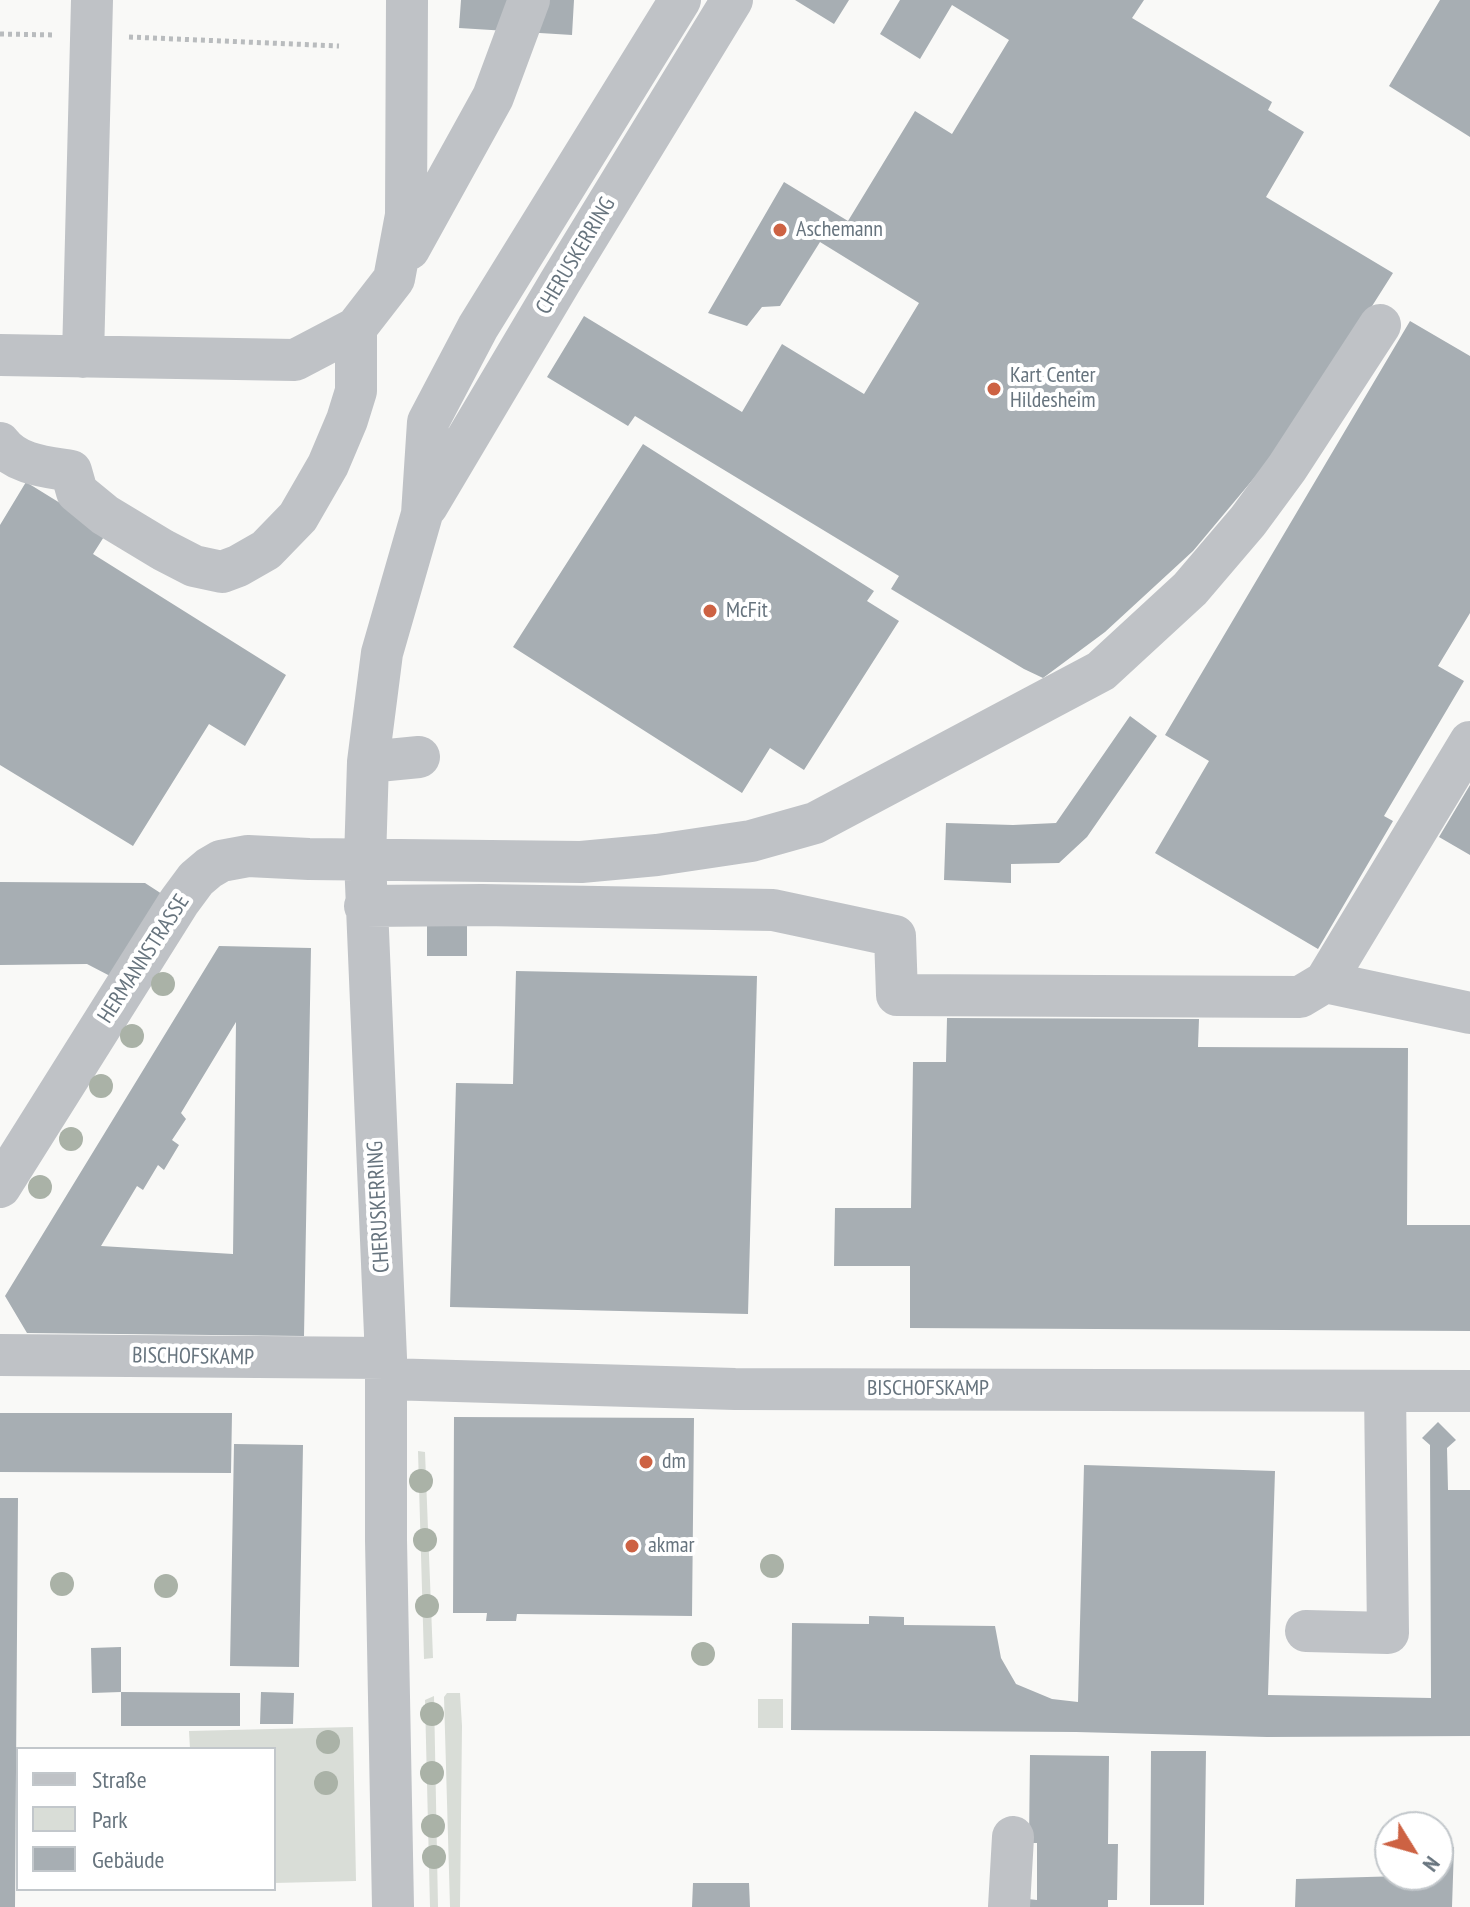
<!DOCTYPE html>
<html>
<head>
<meta charset="utf-8">
<style>
  body { margin:0 }
  #map { position:relative; width:1470px; height:1907px; overflow:hidden; background:#f9f9f7; font-family:"PT Sans Narrow",sans-serif }
  canvas { display:block }
  .legend { position:absolute; left:16px; top:1747px; width:260px; height:144px; box-sizing:border-box; background:#fff; border:2px solid #c2c7cb; margin:0; padding:10px 14px; list-style:none; font-size:24px; color:#67747e }
  .legend li { display:flex; align-items:center; gap:16px; height:40px }
  .legend b { width:40px; border:2px solid #c2c7cb }
  .north { position:absolute; left:1374px; top:1811px; width:80px; height:80px; box-sizing:border-box; background:#fff; border:2px solid #c2c7cb; border-radius:50%; rotate:127deg; font-size:22px; font-weight:700; line-height:32px; text-align:center; color:#67747e }
  .north::after { content:''; display:block; margin:auto; width:28px; height:36px; background:#cd6243; clip-path:polygon(50% 0,100% 100%,50% 72%,0 100%) }
</style>
</head>
<body>
<div id="map">
<canvas width="1470" height="1907"></canvas>
<ul class="legend">
<li><b style="height:10px;background:#bfc2c6"></b>Straße</li>
<li><b style="height:22px;background:#d9ddd7"></b>Park</li>
<li><b style="height:22px;background:#a7aeb3"></b>Gebäude</li>
</ul>
<div class="north">N</div>
</div>
<script>
const context = document.querySelector('canvas').getContext('2d');
context.lineJoin = 'round';
function fillPath(path, color) { context.fillStyle = color; context.fill(path, 'evenodd'); }
function trace(path, color, width, dash) { context.strokeStyle = color; context.lineWidth = width; context.lineCap = dash ? 'butt' : 'round'; context.setLineDash(dash || []); context.stroke(path); }
function label(font, color, halo, rows, align = 'center') {
  context.font = font + ' "PT Sans Narrow",sans-serif'; context.lineWidth = 8; context.setLineDash([]); context.textBaseline = 'middle'; context.strokeStyle = halo; context.fillStyle = color; for (const [text, x, y, turn = 0] of rows) {
    context.save(); context.translate(x, y); context.rotate((+turn || 0) * Math.PI / 180); context.textAlign = isNaN(turn) ? turn : align; if (halo) context.strokeText(text, 0, 0); context.fillText(text, 0, 0); context.restore();
  }
}
fillPath(new Path2D(`
  M418 1451 425 1452 433 1658 424 1659Z
  M447 1693H460L462 1726 460 1907H450L444 1697Z
  M434 1696 438 1907H430L425 1700Z
  M758 1699H783V1728H758Z
  M353 1727 356 1881 274 1883V1749H190L189 1731Z`), '#d9ddd7');
fillPath(new Path2D(`
  M461 0H574L572 35 459 28Z
  M795 0H849L834 24Z
  M900 0H1144L1132 18 1272 102 1268 110 1304 132 1266 197 1393 273 1291 434 1193 551 1105 632 1043 678 1024 669 891 589 899 576 635 416 628 426 547 377 584 316 742 412 782 344 864 394 919 303 820 242 780 306 762 307 747 326 708 313 784 182 848 221 915 111 952 134 1009 40 952 5 920 59 880 34Z
  M1440 0H1470V137L1389 86Z
  M1410 321 1470 356V613L1438 666 1464 681 1384 816 1393 821 1318 949 1155 853 1209 761 1165 735Z
  M643 444 874 591 867 601 899 621 804 770 770 748 742 793 513 647Z
  M26 482 107 532 93 554 286 675 245 746 209 724 133 846 0 765V525Z
  M1130 716 1157 736 1087 837 1059 863 1011 864V883L944 880 946 823 1013 825 1056 823Z
  M1470 785V855L1439 837Z
  M0 882 145 883 162 894 112 977 87 964 0 965Z
  M427 923H467V956H427Z
  M219 946 311 948 304 1336 27 1333 5 1296ZM236 1022 233 1254 101 1246 137 1186 143 1190 158 1165 164 1170 179 1145 172 1140 186 1119 181 1113Z
  M516 971 757 976 748 1314 450 1307 456 1083 513 1084Z
  M947 1018 1199 1019 1198 1047 1408 1048 1407 1225H1470V1331L910 1328V1266H834L835 1208H911L913 1062H946Z
  M0 1413H232L231 1473 0 1472Z
  M454 1417 694 1418 692 1616 517 1614 516 1621H486L487 1613H453Z
  M1438 1422 1456 1440 1447 1448 1448 1490H1470V1736L1267 1737 1076 1732 791 1730 792 1623 869 1624V1616L904 1617V1625L995 1626 1001 1658 1016 1684 1052 1699 1078 1702 1084 1465 1275 1471 1268 1695 1431 1698 1430 1445 1422 1438Z
  M234 1444 303 1445 299 1667 230 1666Z
  M0 1498H18L15 1907H0Z
  M121 1647V1692L92 1693 91 1648Z
  M121 1692 240 1693V1726H121Z
  M261 1692 294 1693 293 1724H260Z
  M1151 1751H1206L1204 1905H1150Z
  M1030 1755 1109 1756 1108 1844H1118L1117 1900H1108V1907H1028V1899L1037 1900V1843H1029Z
  M1438 1847H1454L1452 1907H1295L1296 1879 1438 1875Z
  M693 1883H749L750 1907H692Z`), '#a7aeb3');
trace(new Path2D(`
  M0 34 55 35
  M129 37 339 46`), '#b9bcbe', 5, [4, 4]);
trace(new Path2D(`
  M409 249 493 97 529 0
  M0 355 295 360 356 328 394 279 406 215 407 0
  M83 357 92 0
  M0 443C16 465 47 467 71 471L77 492 105 515 163 550 194 566 222 572 238 566 266 550 298 517 328 465 347 420 356 391V328
  M427 506 560 282 732 0
  M368 762 419 757
  M365 906 482 905 773 910 895 936 897 995 1300 997 1325 982 1470 742
  M1325 982 1470 1013
  M0 1187 179 902 196 879 209 868 221 861 248 856 309 859 581 862 657 855 751 841 815 823 1101 671 1190 589 1248 521 1287 468 1380 325
  M0 1355 386 1358
  M386 1379 735 1389 1470 1391
  M1306 1631 1388 1633 1385 1391
  M393 1907 386 1540V1358L365 860 368 762 382 653 422 514 428 422 478 327 680 0
  M1009 1907 1013 1837`), '#bfc2c6', 42);
context.fillStyle = '#aab2a7';
for (const [x, y] of [
  [163,984],
  [132,1036],
  [101,1086],
  [71,1139],
  [40,1187],
  [421,1481],
  [425,1540],
  [772,1566],
  [62,1584],
  [166,1586],
  [427,1606],
  [703,1654],
  [432,1714],
  [328,1742],
  [432,1773],
  [326,1783],
  [433,1826],
  [434,1857]
]) { context.beginPath(); context.arc(x, y, 12, 0, 2 * Math.PI); context.fill(); }
for (const [x, y, r, color] of [
  [780,230,8,"#cd6243"],
  [994,389,8,"#cd6243"],
  [710,611,8,"#cd6243"],
  [646,1462,8,"#cd6243"],
  [632,1546,8,"#cd6243"]
]) { const dot = new Path2D(); dot.arc(x, y, r, 0, 2 * Math.PI); context.fillStyle = color; context.fill(dot); trace(dot, '#fff', 3); }
label('22px', '#67747e', '#fff', [
  ["Aschemann",796,230],
  ["Kart Center",1010,376],
  ["Hildesheim",1010,401],
  ["McFit",726,611],
  ["dm",662,1462],
  ["akmar",648,1546]
], 'left');
label('22px', '#67747e', '#fff', [
  ["CHERUSKERRING",576,256,-59],
  ["HERMANNSTRASSE",144,959,-57],
  ["CHERUSKERRING",379,1207,-93],
  ["BISCHOFSKAMP",193,1357,1],
  ["BISCHOFSKAMP",928,1389]
]);
</script>
</body>
</html>
